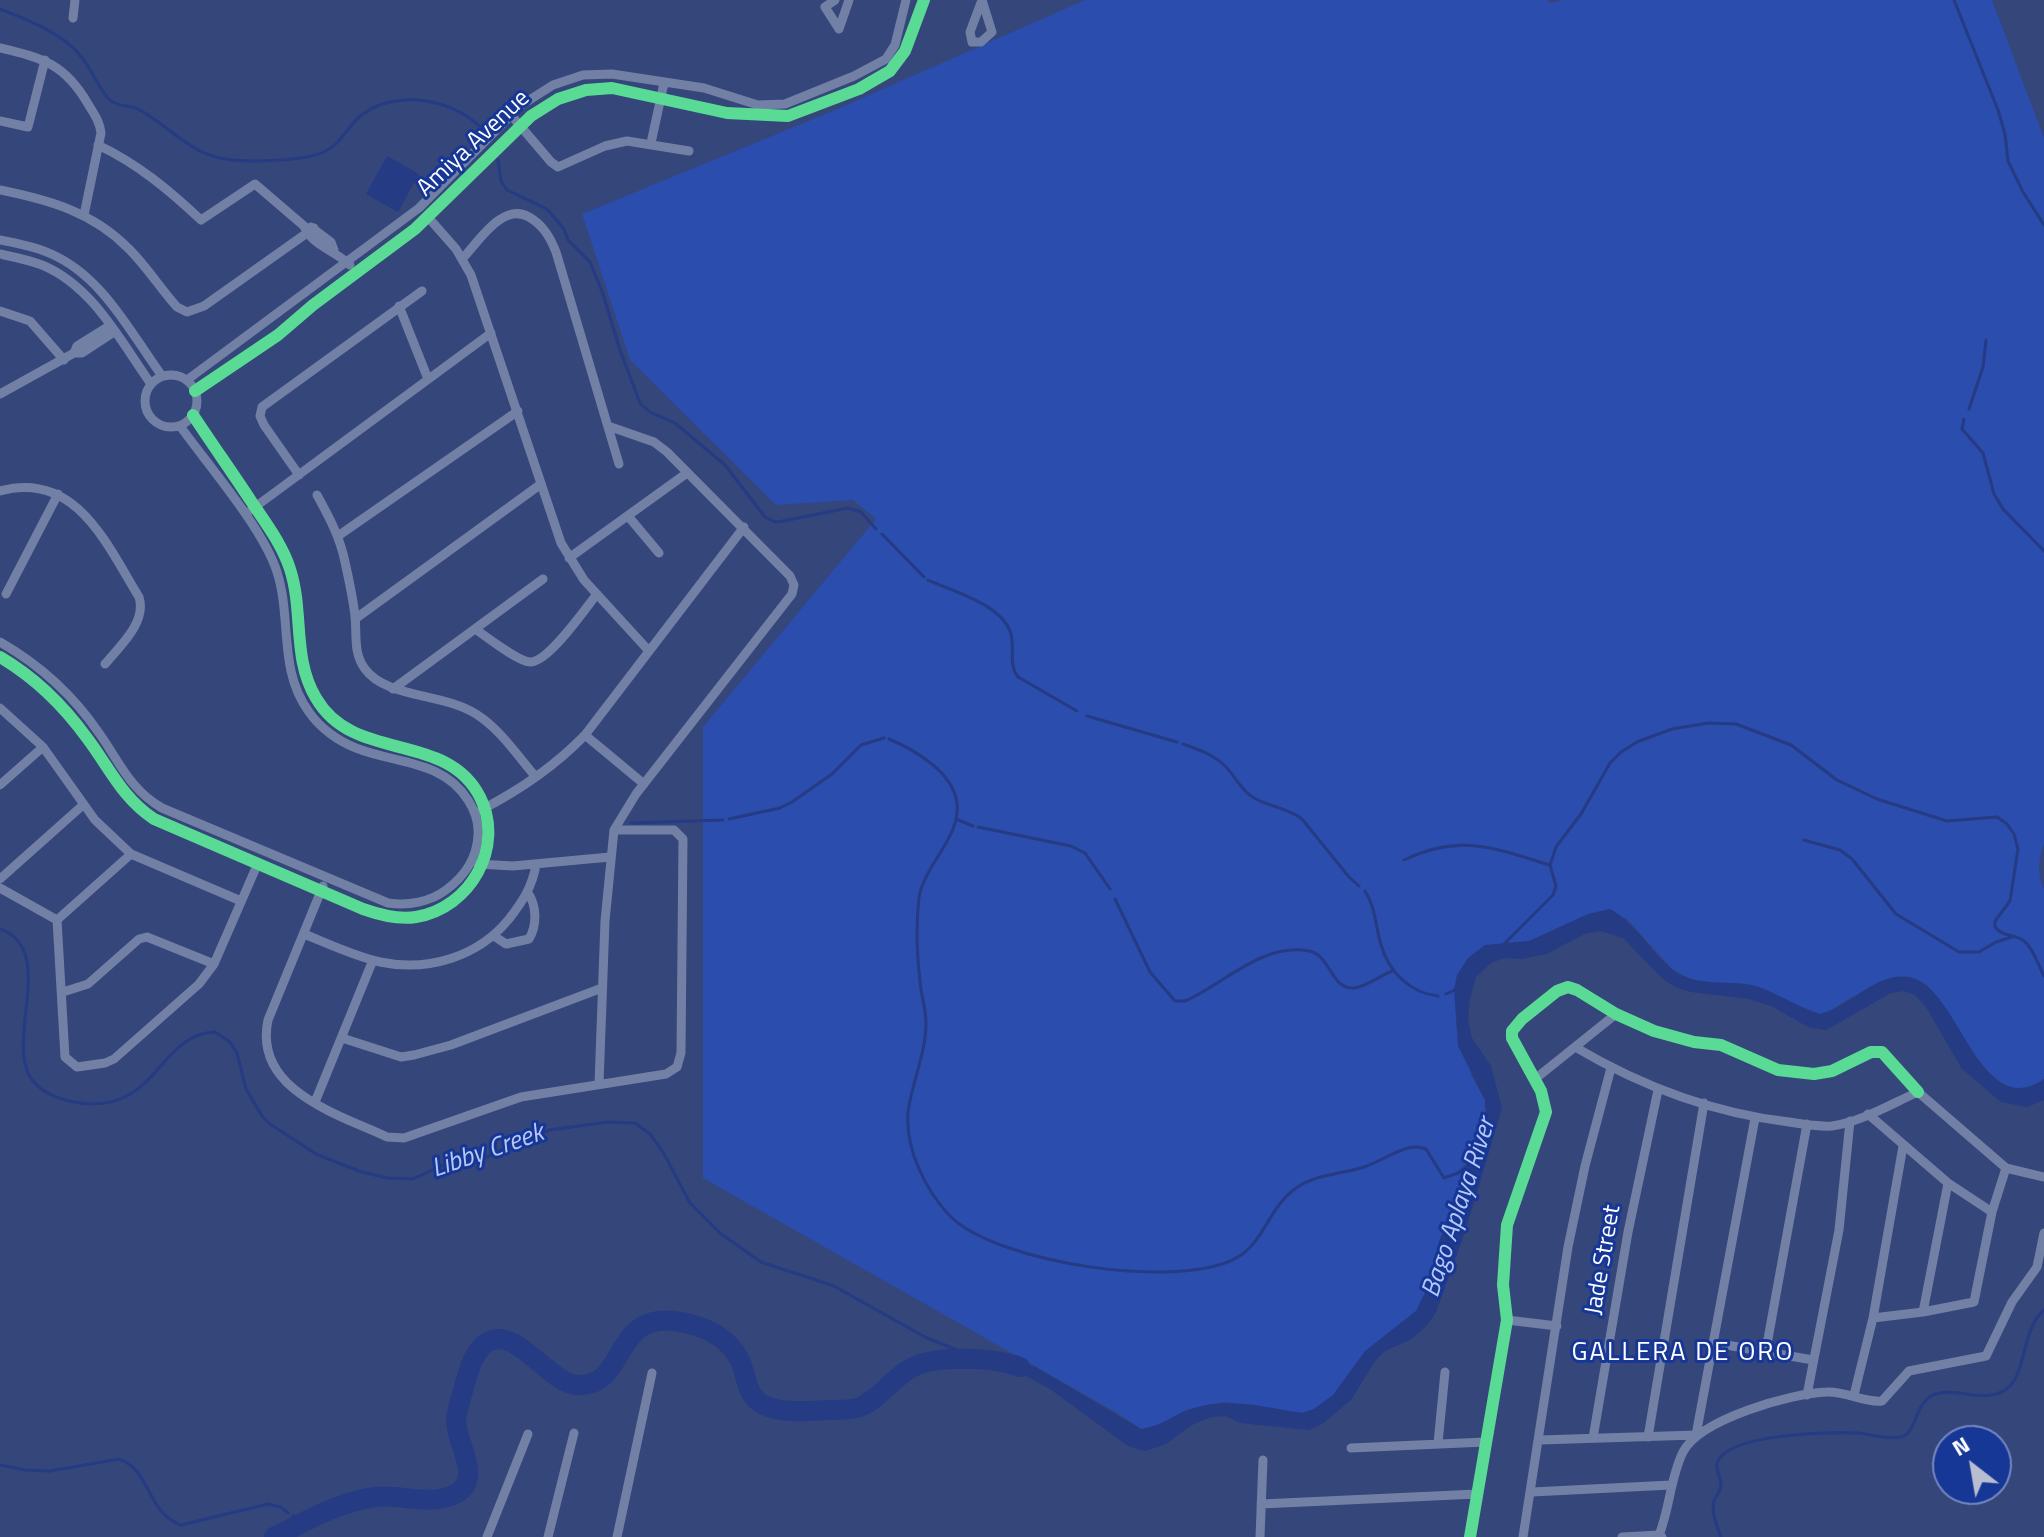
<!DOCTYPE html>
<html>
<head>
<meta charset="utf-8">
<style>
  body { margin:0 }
  #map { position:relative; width:2044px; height:1537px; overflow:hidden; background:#34467a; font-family:"Titillium Web",sans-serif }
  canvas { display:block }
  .north { position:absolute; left:1932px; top:1425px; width:80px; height:80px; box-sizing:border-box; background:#173797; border:2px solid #7487c1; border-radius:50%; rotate:329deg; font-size:22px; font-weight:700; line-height:32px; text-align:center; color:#fff }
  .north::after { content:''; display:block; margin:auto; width:28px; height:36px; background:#b8bed0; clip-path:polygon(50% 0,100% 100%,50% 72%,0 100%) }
</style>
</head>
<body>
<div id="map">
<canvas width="2044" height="1537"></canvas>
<div class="north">N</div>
</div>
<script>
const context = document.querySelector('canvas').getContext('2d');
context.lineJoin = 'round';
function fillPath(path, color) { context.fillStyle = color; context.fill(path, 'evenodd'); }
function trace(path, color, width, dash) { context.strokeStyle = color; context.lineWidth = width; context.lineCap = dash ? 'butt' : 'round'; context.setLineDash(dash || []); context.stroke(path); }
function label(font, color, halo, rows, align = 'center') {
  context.font = font + ' "Titillium Web",sans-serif'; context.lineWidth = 6; context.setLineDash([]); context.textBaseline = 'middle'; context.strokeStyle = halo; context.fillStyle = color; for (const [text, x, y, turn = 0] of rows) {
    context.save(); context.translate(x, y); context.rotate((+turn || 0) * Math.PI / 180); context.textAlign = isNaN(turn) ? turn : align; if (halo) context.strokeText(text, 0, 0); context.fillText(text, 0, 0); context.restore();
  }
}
fillPath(new Path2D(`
  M1085 0H1546L1550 3 1563 0H1992L2044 138V844C2038 859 2037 875 2044 889V1079C2037 1084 2030 1089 2021 1089 1985 1090 1948 1009 1926 984L1851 997 1830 1011 1820 1014 1746 984 1714 983 1691 979 1673 970 1626 918 1558 930 1529 941 1506 943 1457 975 1471 1075 1485 1100 1486 1117 1466 1167 1461 1193 1439 1241 1434 1275 1416 1311 1397 1326 1333 1395 1314 1409 1302 1413 1225 1402 1186 1410 1160 1426 1141 1429 1119 1414 703 1178V727L876 519 853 500 776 505 630 360 582 214 833 111Z`), '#2b4dae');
fillPath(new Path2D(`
  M387 156 419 174 398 212 366 194Z
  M1610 909C1637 924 1649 950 1672 969 1693 986 1720 981 1745 984 1771 987 1794 1007 1820 1014 1850 1007 1875 972 1909 977 1960 986 1978 1124 2044 1079V1100L2027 1107 2001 1102 1962 1069 1926 1007 1915 995 1904 991 1891 993 1826 1030 1808 1027 1771 1006 1749 999 1691 992 1678 988 1664 980 1623 938 1600 931 1584 934 1547 954 1521 959 1504 958 1491 963 1476 977 1470 999 1468 1021 1472 1038 1491 1066 1502 1108 1465 1232 1436 1312 1428 1324 1412 1339 1385 1351 1375 1361 1351 1400 1322 1424 1309 1430 1240 1423 1226 1416 1211 1417 1192 1425 1166 1444 1145 1451 1128 1446 1050 1389 994 1359 1034 1366 1141 1429C1165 1425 1169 1417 1188 1410 1225 1396 1264 1407 1302 1413L1314 1409 1333 1395 1365 1351 1416 1311 1434 1275 1439 1241 1461 1193 1466 1167 1486 1117 1485 1100 1458 1046 1454 990 1457 975 1468 958 1485 945 1529 941 1588 914Z`), '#253b83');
trace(new Path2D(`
  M1954 0 1998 110 2005 134 2008 161 2023 192 2044 225
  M0 9C28 20 65 34 83 59 93 71 98 89 110 100 119 108 128 104 138 109 173 128 191 157 233 160 255 162 304 161 324 152 340 145 349 124 363 114 399 88 458 100 485 132
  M498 160 501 181 507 190 547 209 564 229 568 240 590 262 603 294 620 350 640 403 650 412 675 423 725 465 765 517 775 522 783 521 848 508 861 512 876 529
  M1969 409 1983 367 1986 340
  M1964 419 1962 429 1983 453 1994 494 2003 509 2044 551
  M882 534 924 577
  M928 580C954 592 1002 604 1011 634 1015 649 1008 664 1018 677L1077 711
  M1087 716 1177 742
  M889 739C915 750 953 772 957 803 961 837 925 864 919 897 916 923 917 955 920 981 921 995 926 1009 926 1023 926 1053 912 1082 908 1112 905 1148 925 1190 950 1216 996 1263 1181 1291 1238 1257 1263 1242 1269 1210 1291 1192 1311 1174 1339 1175 1364 1167 1379 1162 1393 1152 1408 1148 1415 1146 1419 1147 1426 1149L1444 1178 1458 1173 1467 1166
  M1183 744C1197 749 1212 754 1224 765 1235 775 1240 790 1254 798 1270 807 1288 808 1302 819L1349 877 1359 886
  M729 819 780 808 792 802 832 774 861 745 884 738
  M956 819 973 826
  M631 823 723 820
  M978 827 1071 846 1085 853 1110 889
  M1804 840 1840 850 1852 859 1896 914 1959 952H1979L1996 942 2012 937
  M1404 860C1460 833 1494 848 1550 865
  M1365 891C1376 908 1375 925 1381 945 1389 972 1410 993 1438 996
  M1115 899 1150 972 1175 1001H1185C1224 984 1263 942 1309 951 1330 954 1331 990 1354 988 1366 987 1381 975 1394 970
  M0 929C56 949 8 1034 29 1075 37 1090 53 1097 69 1101 157 1121 156 1034 215 1032L230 1042 237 1053 246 1089 262 1116 270 1124 316 1154 359 1171 387 1178 413 1179 452 1161 484 1158 549 1130 608 1122 635 1123 650 1134 663 1152 690 1203 720 1233 761 1262 834 1286 925 1337 979 1359
  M1503 945 1553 895 1556 886 1550 865 1556 847 1581 814 1610 763 1621 752 1637 742 1672 729 1708 723 1736 724 1791 745 1837 780 1877 799 1947 821 1997 817 2007 824 2014 834 2018 849 2010 901 1995 921V927C2003 937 2015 934 2024 941 2034 949 2038 965 2044 976
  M1446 994 1457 989
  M0 1465 25 1470 50 1471 119 1459C151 1470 146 1512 181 1525L268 1504 281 1507 288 1513
  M293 1516 304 1523
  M1721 1537C1717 1526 1711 1513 1714 1501 1716 1495 1721 1491 1721 1485 1721 1476 1714 1470 1718 1461 1732 1433 1830 1432 1858 1433 1870 1434 1889 1440 1901 1437 1917 1433 1914 1404 1933 1395 1955 1386 1983 1404 2005 1390 2028 1375 2020 1331 2044 1310`), '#253b83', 3);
trace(new Path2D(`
  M274 1537C307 1521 338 1502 375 1497 400 1494 430 1506 453 1495 486 1480 455 1444 456 1419 457 1411 469 1367 473 1360 503 1302 544 1383 577 1385 627 1388 612 1313 674 1321 699 1324 727 1335 739 1359 748 1375 744 1395 764 1405 783 1414 809 1411 830 1410 838 1410 852 1410 860 1407 880 1399 893 1377 913 1367 938 1355 994 1357 1020 1367`), '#253b83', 20);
trace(new Path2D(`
  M835 0 825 7 839 29
  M982 0 970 32 972 42H981L992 32 982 0
  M73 18 75 0
  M839 29 849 0
  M0 48C43 58 65 64 88 104 94 114 100 122 101 133L84 215
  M511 115 551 162 558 167 605 146 627 141 689 151
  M0 121 28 127 45 60
  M651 143 664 83
  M98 145C138 164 169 190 201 220L255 184 304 226C311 245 336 251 350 265
  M0 190C49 200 93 212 129 249 147 267 160 288 177 307L187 312 204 306 314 228
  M427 216 456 249 471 275 561 543 584 580 649 651
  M311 227 331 242 334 250
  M0 240C16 243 33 246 49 253 102 275 130 332 162 376
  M0 254C14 257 29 260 42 265 93 286 121 342 151 384
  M463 258C479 241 503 202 529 217 543 225 550 237 556 252L619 464
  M399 306 428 379
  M0 311 30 321 64 360
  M74 353 77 346 109 326
  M145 401a26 26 0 1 1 52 0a26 26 0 1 1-52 0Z
  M187 380 419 208 520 106 553 85 583 75 612 74 704 88 758 105 785 104 854 76 886 59 895 45 906 0
  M195 391 278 335 313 305 415 229 531 116 558 99 586 90 612 88 727 113 788 116 859 89 890 71 905 51 924 0
  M0 394 74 353H82L114 332
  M299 475 264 425 260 416 262 407 422 291
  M0 491C76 470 107 545 139 597 147 622 120 646 105 664
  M317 495C329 517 340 537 345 562 349 580 353 598 355 616 357 635 353 653 365 669 386 698 443 693 476 714 500 729 517 755 535 776
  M251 510 491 333
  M628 516 659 553
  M338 536 518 411
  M569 558 687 473
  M6 594 58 494
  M355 619 541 484
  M475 629C487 637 517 661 530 662 548 663 585 609 597 594
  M0 642C40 665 73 695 99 733 119 761 130 790 162 808L388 903C408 906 430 902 446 890 464 877 477 858 478 835 479 822 475 811 468 800 443 760 396 764 356 748 338 741 320 728 309 712 278 670 292 619 277 572 263 528 208 465 180 426
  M0 657C34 677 63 705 87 738 109 767 122 798 154 819L363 909C380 915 398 920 416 917 471 908 505 846 480 797 446 730 354 764 316 698 292 658 304 612 290 569 282 544 265 522 251 501 232 472 212 444 193 415
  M393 689 543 579
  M0 708 43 747 95 820 131 854 241 901
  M585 735 644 784
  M0 785 43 747
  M481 810C518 791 556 765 585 735L744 527
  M478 864 513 866 610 857
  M0 879 83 805
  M323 886 268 1020C253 1090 338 1114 387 1137L404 1138 521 1097 666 1074 677 1067 681 1053 683 839 674 830H614
  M0 888 57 920
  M57 920 65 1057 77 1067 105 1063 114 1059 199 984 214 964 258 863
  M57 920 131 854
  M304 934C329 944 354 956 380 962 428 972 478 957 509 919 523 901 532 887 536 865
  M494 936 506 944 529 939C537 926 537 906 528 893
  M63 992 88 984 139 939 147 937 214 964
  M342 1038 401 1057 414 1055 451 1045 602 988
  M1575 1047C1641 1086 1712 1113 1789 1122 1802 1124 1818 1127 1832 1126 1861 1122 1891 1104 1918 1092L2006 1168 1992 1212 1974 1302 1923 1312 1873 1318
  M1535 1079 1616 1014
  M599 1084 605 921 614 830 636 794 792 594 794 585 790 576 667 452 654 442 608 426
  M315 1102 373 960
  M1868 1114 1948 1183 1992 1212
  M2006 1168 2044 1177
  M1923 1312 1948 1183
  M1507 1320 1557 1326
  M1715 1343 1813 1360
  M1766 1350 1807 1124
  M1807 1395 1839 1230 1850 1121
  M1854 1395 1873 1318 1903 1146
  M1696 1435 1755 1118
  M1648 1437 1704 1103
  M1593 1438 1628 1232 1658 1090
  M1540 1440 1696 1435
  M1438 1443 1445 1372
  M1351 1448 1485 1442
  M1532 1492 1671 1485
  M1261 1504 1477 1494
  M1659 1535C1670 1508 1670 1478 1683 1452 1700 1419 1792 1393 1827 1392 1846 1391 1864 1403 1882 1401L1909 1371 1986 1356 2012 1302 2037 1267 2044 1233
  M487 1537 528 1434
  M548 1537 574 1433
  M617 1537 652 1373
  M1260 1537 1263 1460
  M1470 1537 1507 1320 1503 1285 1507 1225 1546 1112 1541 1091 1512 1038V1031L1522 1019 1557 991 1568 987 1577 990 1616 1014 1654 1031 1694 1042 1721 1045 1778 1070 1814 1074 1832 1071 1871 1052H1882L1918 1092
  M1523 1537 1568 1247 1585 1166 1611 1068
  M1622 1537 1659 1535 1662 1537`), '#7380a5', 9);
trace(new Path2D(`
  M195 391 278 335 313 305 415 229 531 116 558 99 586 90 612 88 727 113 788 116 859 89 890 71 905 51 924 0
  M0 657C34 677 63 705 87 738 109 767 122 798 154 819L363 909C380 915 398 920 416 917 471 908 505 846 480 797 446 730 354 764 316 698 292 658 304 612 290 569 282 544 265 522 251 501 232 472 212 444 193 415
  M1470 1537 1507 1320 1503 1285 1507 1225 1546 1112 1541 1091 1512 1038V1031L1522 1019 1557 991 1568 987 1577 990 1616 1014 1654 1031 1694 1042 1721 1045 1778 1070 1814 1074 1832 1071 1871 1052H1882L1918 1092`), '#5adb95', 12);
label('24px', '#fff', '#173797', [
  ["Amiya Avenue",474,144,-43],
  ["Jade Street",1604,1260,-80]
]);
label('italic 26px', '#b6c8f8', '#173797', [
  ["Libby Creek",488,1152,-19],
  ["Bago Aplaya River",1460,1208,-72]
]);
context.letterSpacing = '2px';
label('26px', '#fff', '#173797', [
  ["GALLERA DE ORO",1683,1354]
]);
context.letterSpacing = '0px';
</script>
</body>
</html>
